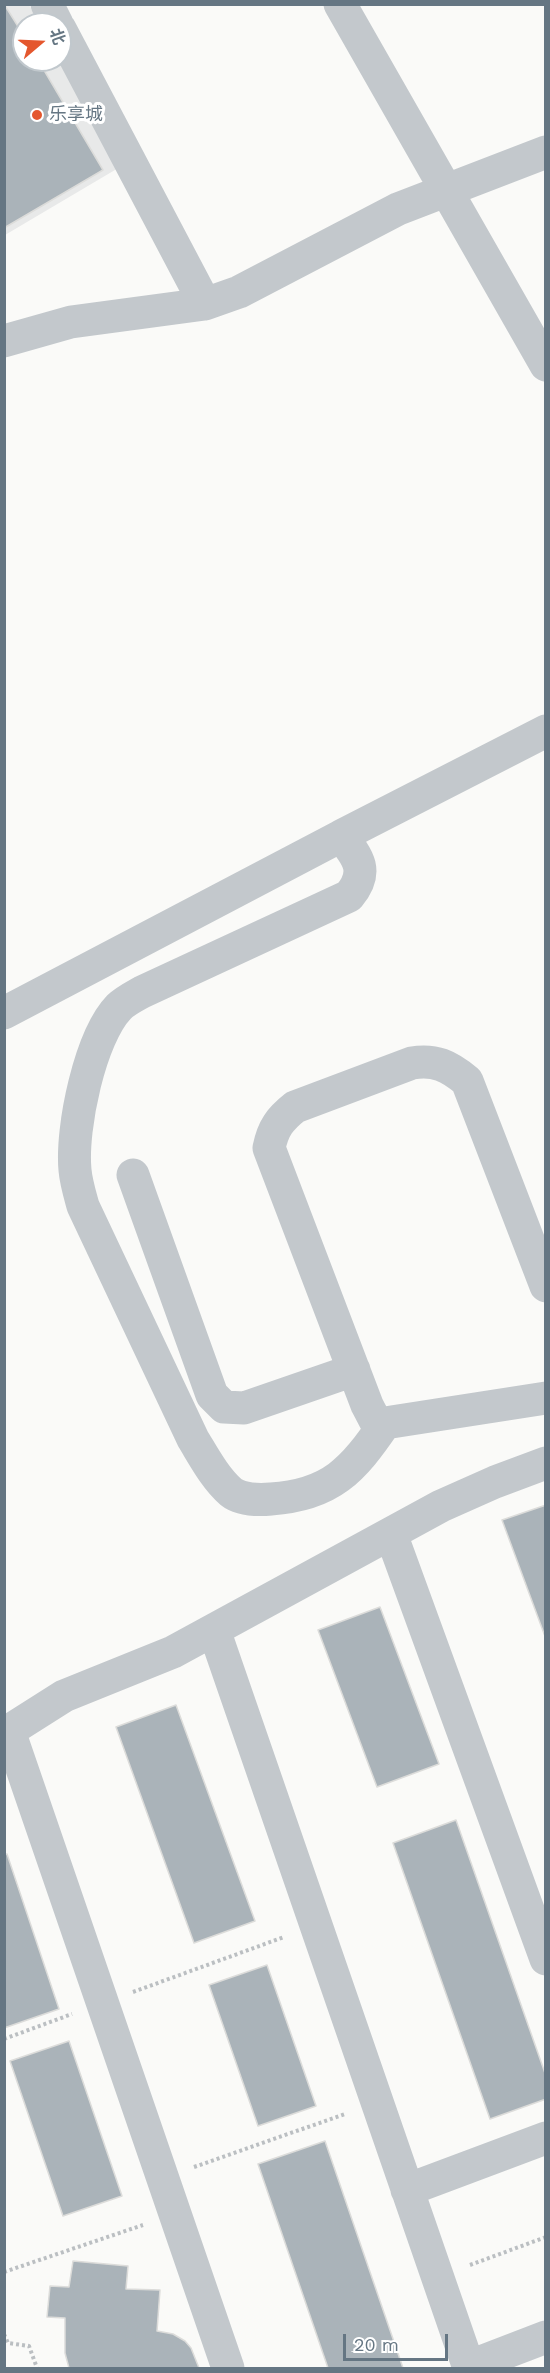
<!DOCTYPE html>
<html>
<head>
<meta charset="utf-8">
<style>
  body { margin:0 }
  #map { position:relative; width:550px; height:2373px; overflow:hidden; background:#fafaf8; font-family:"Work Sans","Noto Sans SC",sans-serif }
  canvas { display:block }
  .frame { position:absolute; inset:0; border:6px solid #657683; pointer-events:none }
  .north { position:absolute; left:12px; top:12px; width:60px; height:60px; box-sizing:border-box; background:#fff; border:2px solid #c1c8cd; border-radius:50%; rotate:71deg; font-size:16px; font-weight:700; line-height:24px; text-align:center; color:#657683 }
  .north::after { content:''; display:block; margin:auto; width:21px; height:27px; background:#e4572e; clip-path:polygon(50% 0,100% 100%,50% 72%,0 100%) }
  .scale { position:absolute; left:343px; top:2334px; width:105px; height:27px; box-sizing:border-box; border:3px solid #657683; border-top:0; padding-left:8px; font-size:18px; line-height:21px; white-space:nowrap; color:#657683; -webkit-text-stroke:4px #fff; paint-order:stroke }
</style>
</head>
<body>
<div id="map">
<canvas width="550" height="2373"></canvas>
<div class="frame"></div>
<div class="north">北</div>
<div class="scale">20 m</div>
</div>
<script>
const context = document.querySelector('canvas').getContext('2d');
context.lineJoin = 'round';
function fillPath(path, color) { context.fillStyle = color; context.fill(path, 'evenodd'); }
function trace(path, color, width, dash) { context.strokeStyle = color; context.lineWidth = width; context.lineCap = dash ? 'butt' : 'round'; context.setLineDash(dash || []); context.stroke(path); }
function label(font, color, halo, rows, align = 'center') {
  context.font = font + ' "Work Sans","Noto Sans SC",sans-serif'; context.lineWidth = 6; context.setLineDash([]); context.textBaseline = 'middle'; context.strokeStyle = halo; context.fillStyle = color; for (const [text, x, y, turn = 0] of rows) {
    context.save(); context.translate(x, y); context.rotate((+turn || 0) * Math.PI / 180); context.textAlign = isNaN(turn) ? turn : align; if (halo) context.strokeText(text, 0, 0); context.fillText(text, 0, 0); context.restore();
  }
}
fillPath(new Path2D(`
  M4 5H29L40 24H24V60H60L120 167 5 235Z`), '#e8e9e9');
const building = new Path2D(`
  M4 4 24 36V60H38L103 170 4 228Z
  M546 1505V1639L502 1520Z
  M380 1607 439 1764 377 1787 318 1630Z
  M176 1705 255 1921 194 1943 116 1727Z
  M456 1820 546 2076V2099L490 2119 393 1843Z
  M7 1854 59 2009 4 2028V1855Z
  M267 1965 316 2106 258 2126 209 1985Z
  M69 2041 122 2196 63 2216 10 2061Z
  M325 2141 403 2368H328L258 2164Z
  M73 2261 128 2266 126 2289 160 2290 157 2331 173 2334 185 2341 191 2348 199 2368H69L65 2353V2318L47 2317 50 2286 69 2287Z`);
fillPath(building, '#aab3b9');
trace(building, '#dcdcda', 1.5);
trace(new Path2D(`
  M133 1992 284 1937
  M4 2039 72 2014
  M194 2167 345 2114
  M470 2265 546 2237
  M4 2272 143 2225
  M4 2334 8 2343 29 2346 37 2368`), '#bbbfc2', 4, [3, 3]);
trace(new Path2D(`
  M47 4 57 24
  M340 4 546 365
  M60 29 205 304
  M4 341 71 322 205 304 239 292 398 209 546 152
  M341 836 546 731
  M4 1013 341 836C359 858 369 872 349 896L142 992C135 996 125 1001 119 1007 90 1037 71 1128 75 1170 76 1182 80 1195 83 1206L193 1439C204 1457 215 1478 231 1492 241 1500 260 1500 271 1499 331 1495 353 1470 385 1423L546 1398
  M133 1175 212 1395 224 1407 244 1408 354 1370
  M380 1430 367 1405 269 1148C273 1128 280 1119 295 1107L412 1063C435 1059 449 1066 467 1081L546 1286
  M391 1534 546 1959
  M214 1630 469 2368
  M9 1731 228 2368
  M4 1734 64 1696 173 1652 441 1506 495 1482 546 1463
  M407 2190 546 2138
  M468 2367 546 2337`), '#c3c8cc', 33);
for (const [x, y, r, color] of [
  [37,115,6,"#e4572e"]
]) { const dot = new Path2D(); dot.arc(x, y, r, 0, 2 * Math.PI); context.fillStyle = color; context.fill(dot); trace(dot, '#fff', 2); }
label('18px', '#657683', '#fff', [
  ["乐享城",49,115]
], 'left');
</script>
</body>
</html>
